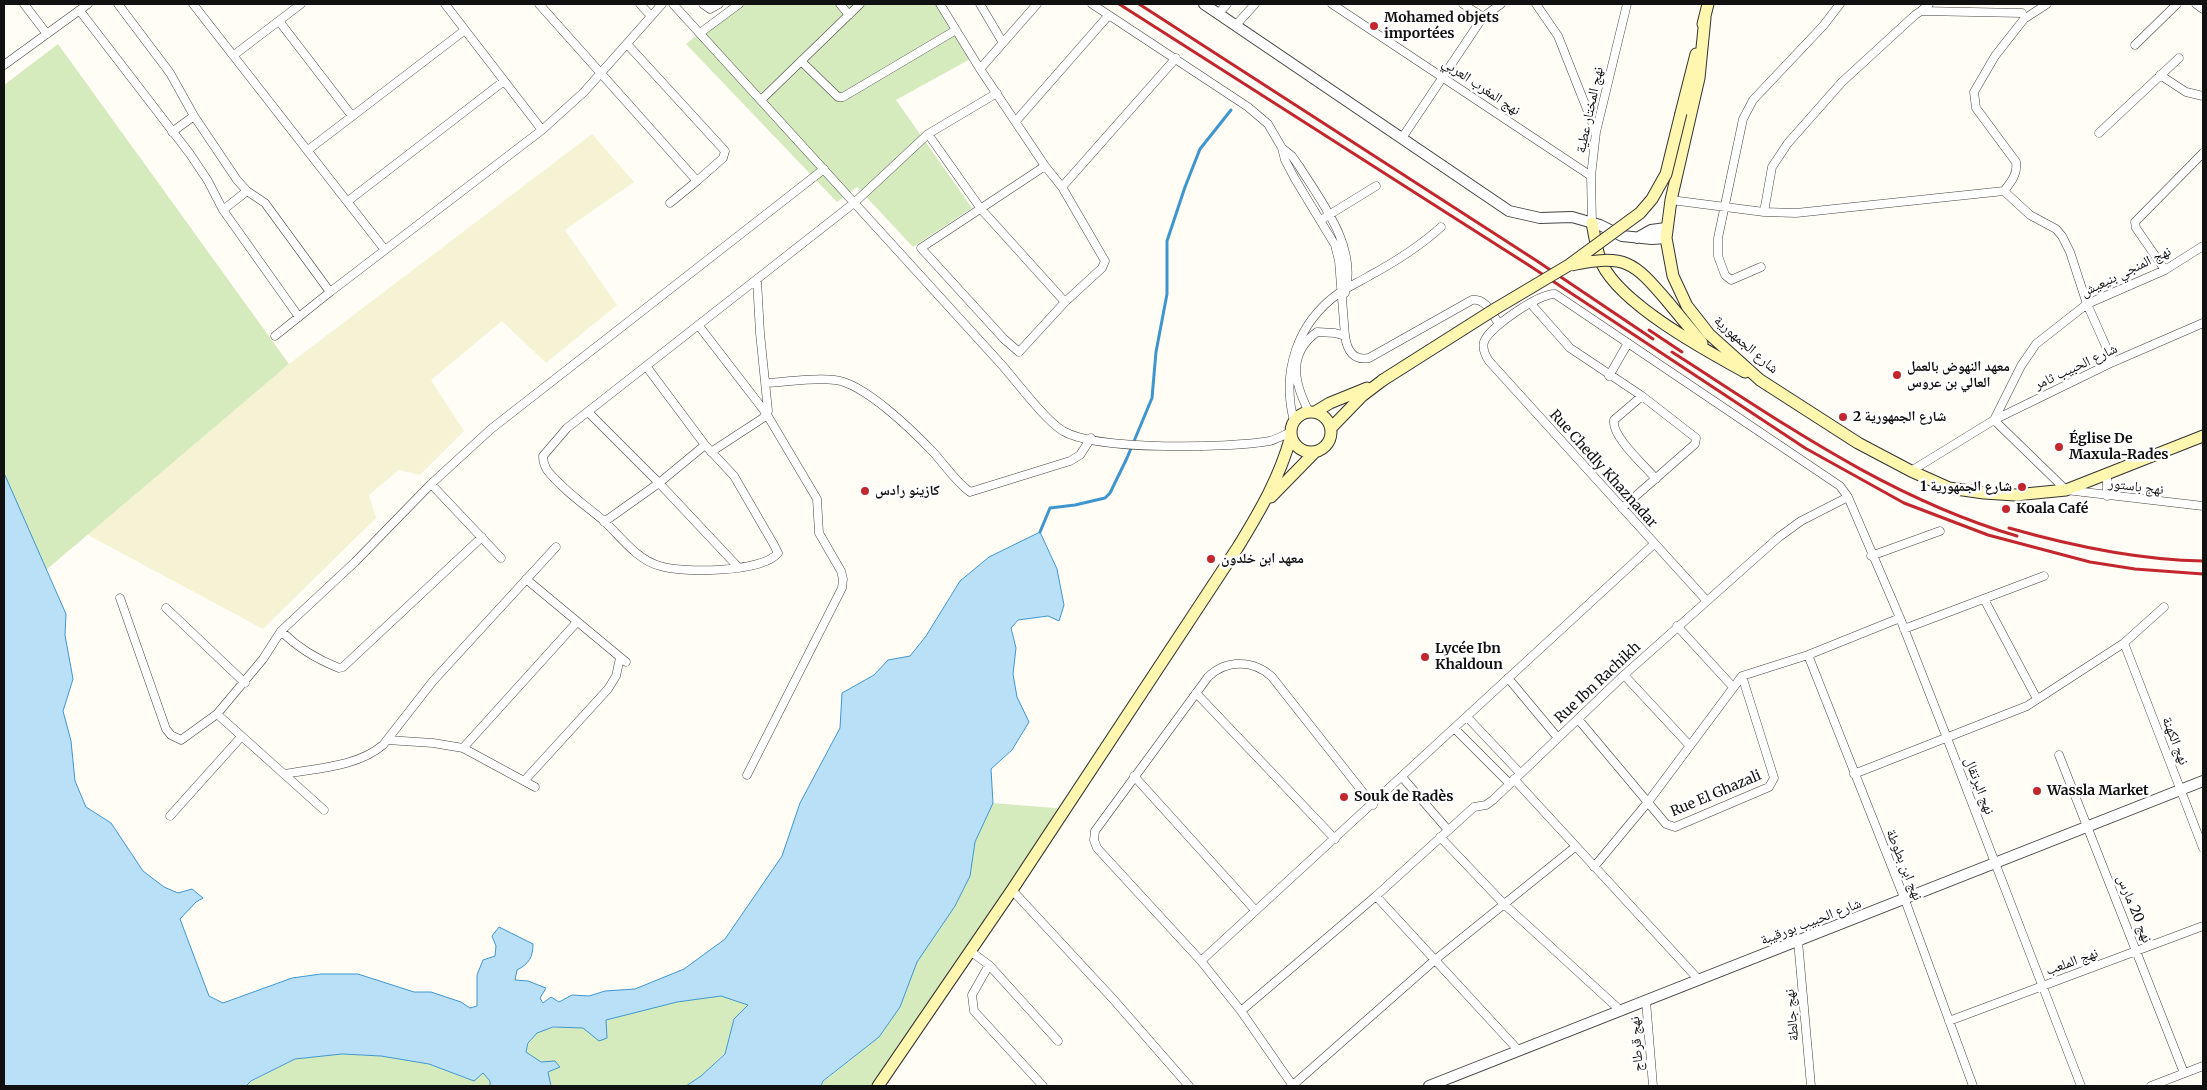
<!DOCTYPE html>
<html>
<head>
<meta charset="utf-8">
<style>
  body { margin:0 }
  #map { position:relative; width:2207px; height:1090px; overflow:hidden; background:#fffdf5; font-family:Merriweather,serif }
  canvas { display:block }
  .frame { position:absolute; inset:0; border:5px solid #111; pointer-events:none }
</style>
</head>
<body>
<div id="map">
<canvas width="2207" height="1090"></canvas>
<div class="frame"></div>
</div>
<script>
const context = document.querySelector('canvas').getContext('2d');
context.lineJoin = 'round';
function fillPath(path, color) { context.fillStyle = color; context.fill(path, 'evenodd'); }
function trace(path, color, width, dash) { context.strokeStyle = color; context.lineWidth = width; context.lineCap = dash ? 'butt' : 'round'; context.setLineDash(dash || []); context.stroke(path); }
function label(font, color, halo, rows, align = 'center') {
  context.font = font + ' Merriweather,"Noto Naskh Arabic",serif'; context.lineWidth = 5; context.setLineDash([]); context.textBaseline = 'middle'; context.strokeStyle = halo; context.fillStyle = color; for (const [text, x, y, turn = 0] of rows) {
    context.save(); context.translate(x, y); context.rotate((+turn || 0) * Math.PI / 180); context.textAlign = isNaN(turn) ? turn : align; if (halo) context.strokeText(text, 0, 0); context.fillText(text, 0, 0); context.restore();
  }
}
fillPath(new Path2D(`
  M592 134 634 182 565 230 617 305 546 363 502 321 431 380 464 431 420 475 399 470 369 495 376 518 263 629 86 534 289 364Z`), '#f6f3d4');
fillPath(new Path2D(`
  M736 4H937L972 58 896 100 972 208 913 247 857 187 837 202 686 44Z
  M58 44 289 364 46 570 4 475V85Z
  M993 803 1067 809 873 1086H821L823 1082 879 1037 900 1007 917 962 955 906 970 876 975 842Z
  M721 996 748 1005 734 1019 725 1053 701 1076 686 1086H551L548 1072 560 1066 541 1062 526 1052C528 1045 531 1037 538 1032 551 1024 591 1028 607 1028L605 1020 677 1002Z
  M342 1054 381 1056 429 1064 473 1081 483 1073 490 1081V1086H246L251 1082 295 1059Z`), '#d5ebbd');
const water = new Path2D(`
  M4 473 66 614 65 635 73 679 63 711 71 741 75 781 86 807 111 823 143 871 164 887 178 893 192 889 203 898 196 902 180 919 209 996 223 1003 292 978 321 974H358L414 992H431L461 1002 470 1008 477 1006V975L483 960 495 956 496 946 492 936 499 927 533 944C533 957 529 964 517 970L515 980 528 981 546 988 540 998 543 1003 551 997 559 1002 572 995 589 996 605 991 635 989 684 969 725 939 782 856 800 803 840 728 842 693 874 675 888 660 910 656 926 636 960 581 989 557 1040 532 1057 569 1064 605 1059 621 1048 616 1018 620 1011 628 1016 648 1013 674 1017 697 1029 722 1012 750 991 769 993 803 975 842 970 876 955 906 917 962 900 1007 879 1037 823 1081 821 1086H686L701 1076 725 1054 734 1019 748 1005 721 996 677 1002 606 1020 607 1038 599 1041 583 1028 553 1027 537 1033 528 1043 526 1052 541 1062 555 1061 560 1067 548 1072 551 1086H490V1081L483 1073 474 1081 429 1064 381 1056 342 1054 295 1059 251 1081 246 1086H4Z`);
fillPath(water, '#b9e0f7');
trace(water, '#3f96cf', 1);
trace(new Path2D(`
  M1040 532 1050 508 1075 505 1105 498 1110 493 1127 458 1152 398 1156 352 1167 294V241L1185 187 1200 149 1231 110`), '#3f96cf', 3);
const minor = new Path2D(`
  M24 4 47 34
  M118 4 170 73 194 116 237 180 247 191 265 203 330 292
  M193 4 385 250
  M445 4 542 130
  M539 4 697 181 723 158 725 151 627 44
  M640 4 651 16
  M673 4 1001 364C1017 382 1044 419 1063 431 1097 451 1229 448 1270 441 1277 439 1284 435 1291 432
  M703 4 710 9 719 4
  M840 4 849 15
  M940 4 980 69 1045 166 1062 187 1105 261 1102 268 1065 302 1019 352 1004 339 921 248 1045 166
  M980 4 1003 43
  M1092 4 1248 107 1268 124 1282 148 1285 160 1295 179 1335 245 1339 261 1345 336C1347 350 1353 361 1369 358L1472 300C1486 298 1492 314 1499 324
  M1332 4 1591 176
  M1463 4 1483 17
  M1536 4 1558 36 1596 132
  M2196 4 2203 9
  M80 11 190 154 208 181 223 210 299 317
  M1921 11 1929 4
  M1219 13 1227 4
  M279 21 352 116
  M1236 25 1255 4
  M700 33 739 4
  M2135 45 2177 4
  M234 55 301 4
  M801 61 838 97H843L956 30
  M4 65 88 4
  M980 69 1037 4
  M2160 75 2186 92 2203 96
  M761 100 860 4
  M1016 121 1108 16
  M172 132 194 116
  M2099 133 2179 58
  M928 134 981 209 1065 302
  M1402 138 1483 17 1501 4
  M1282 148 1292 156 1299 166C1322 203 1358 247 1345 293
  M308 150 465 30
  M1062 187 1176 58
  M2004 191C2011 182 2018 174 2016 162L1976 108 1974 92 1995 56 2024 19 2047 4
  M2004 191 2030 215 2056 229 2062 236 2070 252 2087 304 2113 362
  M1671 200 1764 212 1796 213 2004 191
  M348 201 504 81
  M670 203 697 181
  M223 210 247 191
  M1764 212 1772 167 1788 143 1842 82 1915 15 1921 11 2022 13
  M1324 218 1376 186
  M1592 223 1591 176 1596 132 1627 4
  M1761 267 1731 280 1725 275 1718 256V238L1743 119 1753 100 1823 26 1840 4
  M2165 270 2136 228 2135 222 2203 153
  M1531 304 1570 348 1642 396 1696 438 1695 444 1622 508
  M699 326 766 413 817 499 819 533 841 571 843 579 842 588 747 775
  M275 336 330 292 542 130 584 92 662 4
  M646 366 705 445 734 476 774 545 778 553C762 573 682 573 660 566 637 560 621 537 604 521 585 505 563 490 547 470 544 465 543 462 543 456L567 428 854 203 928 134 997 93
  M1609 376 1628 343
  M766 383C787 382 814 377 835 380 864 383 913 431 933 452 945 465 955 481 970 492L1070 461 1080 455 1091 438
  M1642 396 1614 420C1611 436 1645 466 1656 479
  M588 412 659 483 739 568
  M1309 412C1294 383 1287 354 1317 332L1335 333 1345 336
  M1994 420 2021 366 2036 344 2087 304 2165 270 2203 246
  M1994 420 2066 490 2203 506
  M1294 421C1281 372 1297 323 1339 293 1348 287 1359 282 1369 276 1395 262 1419 247 1441 227
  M711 452 763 418 768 411 760 333 757 280
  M1911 471 1994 420 2113 362 2203 323
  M2107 474V496
  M431 484 501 558
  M604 522 659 483 705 445
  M1871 556 1940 531
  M526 579 626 662
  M120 598 166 729 171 735 181 740 217 714 263 659 281 631 355 562 431 484 491 429 824 169
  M1984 599 2037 699
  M1706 600 1489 361C1485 355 1482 349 1484 342 1489 327 1540 293 1555 294L1840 486 1848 497 1900 618 1947 738 2081 1086
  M166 608 245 683
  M1677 626 1733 687
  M1904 629 2044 576
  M281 631C298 648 316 659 339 668L343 667 482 537
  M2124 643 2203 848
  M1808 655 1905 900 1973 1086
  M1624 675 1690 746
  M1508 678 1558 738
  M1196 693 1335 839
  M217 714 324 810
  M1467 717 1520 773
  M1578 719 1666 824 1675 827 1769 787 1774 778 1742 676
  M1455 729 1509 783
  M387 740 433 743 463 748 535 787
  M463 748 577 622
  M2059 755 2184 1073
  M284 774C317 768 357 767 383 745L433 681 556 547
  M1854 774 2027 706 2124 643 2164 607
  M1134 776 1255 910
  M1402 777 1448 830
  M1514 779 1699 980
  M524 781 608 689 616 676 620 658
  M170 816 241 737
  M1440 837 1504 904 1621 1011
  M1594 867 1648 802 1742 676 1808 655 1900 618
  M1012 890 1113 999 1189 1086
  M1376 896 1519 1051
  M1798 941 1811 1086
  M970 951 989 965 1058 1041
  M1201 961 1654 544
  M989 965 972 995 974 1011 1043 1086
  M1646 1001 1653 1086
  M1241 1011 1376 896 1474 807 1486 805 1493 800 1624 675 1779 537 1801 521 1848 497
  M1949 1021 2203 926
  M1293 1085 1436 959 1575 847
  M1293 1086 1241 1011 1201 961 1097 848 1094 840 1095 831 1208 677C1227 659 1254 660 1272 677L1373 805
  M2151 1086 2203 1066`);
const tertiary = new Path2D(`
  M1204 4 1509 211 1540 218 1572 217 1600 225 1622 236 1652 239 1666 238
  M1637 238 1651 230 1666 228
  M1429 1086 2203 781`);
const secondary = new Path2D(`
  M1705 18 1699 78 1671 200 1666 238 1673 276 1687 306 1709 334 1760 380 1858 443 1911 471 1949 488 1984 493 2015 495 2066 490 2203 436
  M1703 24 1708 4
  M1681 113 1696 54
  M1592 223C1595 236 1596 251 1602 264 1622 305 1705 350 1745 372
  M1668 302 1702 343
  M1291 432a20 20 0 1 1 40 0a20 20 0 1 1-40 0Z
  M1315 412 1330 403 1367 388
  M1331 428 1362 396 1383 380
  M1271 497 1315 452
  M878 1086 1012 890 1238 547C1260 511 1280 477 1291 436`);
trace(minor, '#444', 9);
trace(tertiary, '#444', 12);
trace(secondary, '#333', 13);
trace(minor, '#fff', 8);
trace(tertiary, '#fff', 10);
trace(secondary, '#fff6b0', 11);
trace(new Path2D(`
  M1119 4 1530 266 1805 448 1904 503 1988 535 2090 562 2135 569 2203 574
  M1139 4 1537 261 1653 339
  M1649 330 1682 352
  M1672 352C1783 423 1888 498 2017 536
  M2009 528C2072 546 2137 560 2203 561`), '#c4262e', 3);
const secondaryBridge = new Path2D(`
  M1571 265C1626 254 1633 261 1668 302
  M1383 380 1495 309 1569 265 1640 213 1652 199 1666 174 1681 113`);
trace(secondaryBridge, '#333', 13, []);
trace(secondaryBridge, '#fff6b0', 11);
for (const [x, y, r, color] of [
  [1374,26,5,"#c4262e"],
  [1897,375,5,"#c4262e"],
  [1843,417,5,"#c4262e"],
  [2059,447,5,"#c4262e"],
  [2022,487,5,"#c4262e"],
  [865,491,5,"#c4262e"],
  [2006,509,5,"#c4262e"],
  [1211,559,5,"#c4262e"],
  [1425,657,5,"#c4262e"],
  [2037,791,5,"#c4262e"],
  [1344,797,5,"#c4262e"]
]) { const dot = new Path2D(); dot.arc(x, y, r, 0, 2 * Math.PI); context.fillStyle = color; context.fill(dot); trace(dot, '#fff', 2); }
label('bold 14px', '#111', '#fff', [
  ["Mohamed objets",1384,18],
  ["importées",1384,34],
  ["معهد النهوض بالعمل",1907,367],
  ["العالي بن عروس",1907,383],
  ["شارع الجمهورية 2",1853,417],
  ["Église De",2069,439],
  ["Maxula-Rades",2069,455],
  ["شارع الجمهورية 1",2012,487,"right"],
  ["كازينو رادس",875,491],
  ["Koala Café",2016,509],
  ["معهد ابن خلدون",1221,559],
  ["Lycée Ibn",1435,649],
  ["Khaldoun",1435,665],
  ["Wassla Market",2047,791],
  ["Souk de Radès",1354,797]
], 'left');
label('14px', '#111', '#fff', [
  ["نهج المغرب العربي",1481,87,34],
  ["نهج المختار عطية",1590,110,-78],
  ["نهج المنجي بنيعيش",2126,272,-26],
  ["شارع الجمهورية",1746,345,41],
  ["شارع الحبيب ثامر",2076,367,-25],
  ["Rue Chedly Khaznadar",1603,469,48],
  ["نهج باستور",2136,487,7],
  ["Rue Ibn Rachikh",1598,683,-43],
  ["نهج الكهنة",2175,741,69],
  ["نهج البرتقال",1979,786,69],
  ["Rue El Ghazali",1716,794,-23],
  ["نهج ابن بطوطة",1904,865,68],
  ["نهج 20 مارس",2134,909,68],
  ["شارع الحبيب بورقيبة",1811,922,-21],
  ["نهج الملعب",2072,962,-20],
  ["نهج جالطة",1792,1015,-95],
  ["نهج قرطاج",1637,1044,-94]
]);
</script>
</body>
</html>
